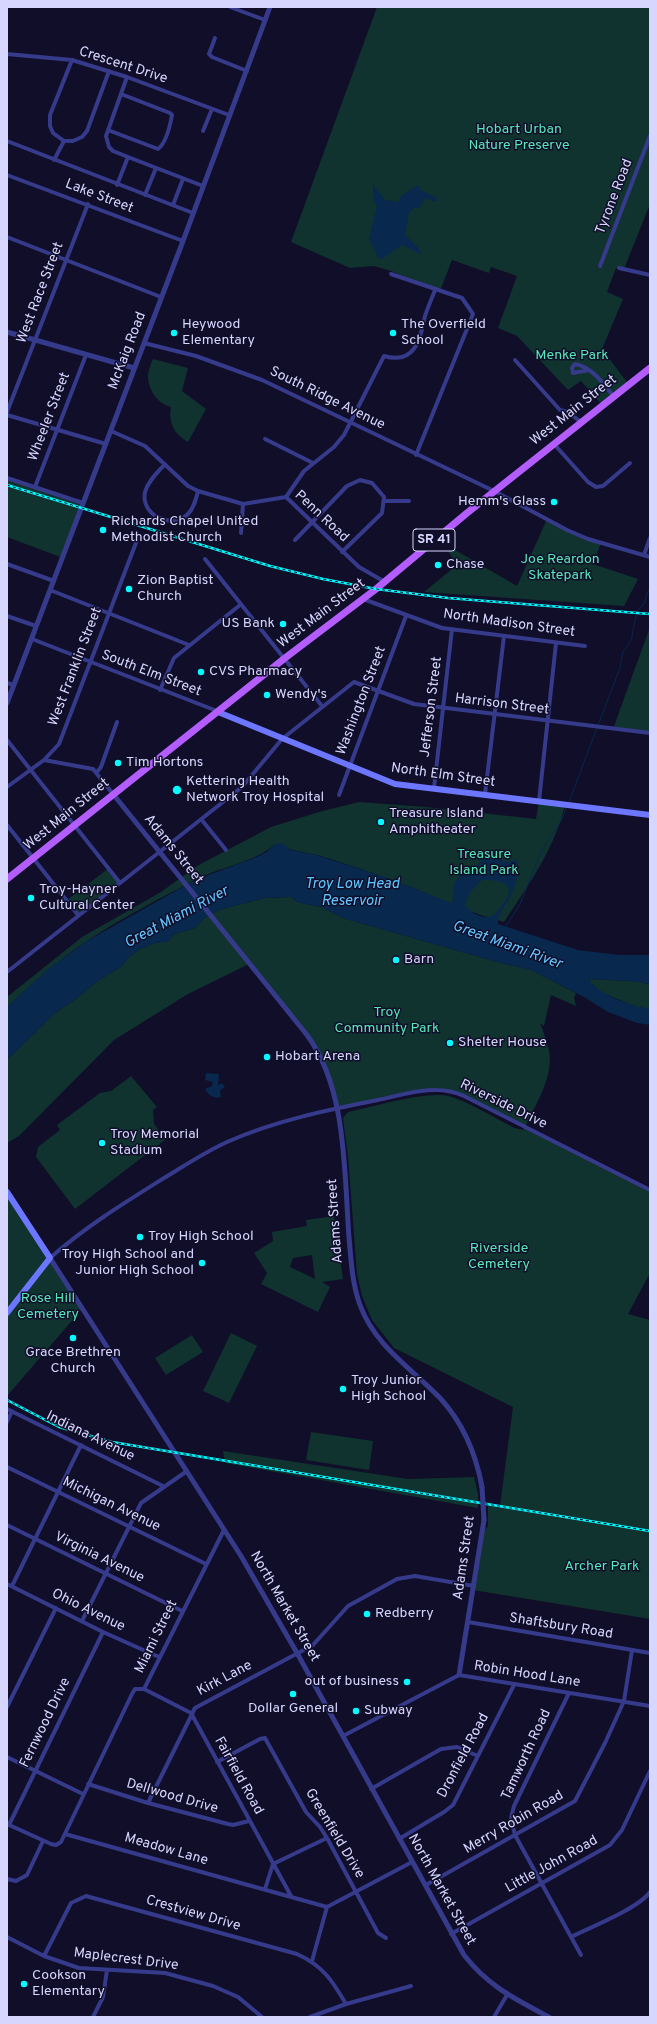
<!DOCTYPE html>
<html>
<head>
<meta charset="utf-8">
<style>
  body { margin:0 }
  #map { position:relative; width:657px; height:2024px; overflow:hidden; background:#100e29; font-family:Overpass,sans-serif }
  canvas { display:block }
  .frame { position:absolute; inset:0; border:8px solid #d7d6ff; pointer-events:none }
</style>
</head>
<body>
<div id="map">
<canvas width="657" height="2024"></canvas>
<div class="frame"></div>
</div>
<script>
const context = document.querySelector('canvas').getContext('2d');
context.lineJoin = 'round';
function fillPath(path, color) { context.fillStyle = color; context.fill(path, 'evenodd'); }
function trace(path, color, width, dash) { context.strokeStyle = color; context.lineWidth = width; context.lineCap = dash ? 'butt' : 'round'; context.setLineDash(dash || []); context.stroke(path); }
function label(font, color, halo, rows, align = 'center') {
  context.font = font + ' Overpass,sans-serif'; context.lineWidth = 3; context.setLineDash([]); context.textBaseline = 'middle'; context.strokeStyle = halo; context.fillStyle = color; for (const [text, x, y, turn = 0] of rows) {
    context.save(); context.translate(x, y); context.rotate((+turn || 0) * Math.PI / 180); context.textAlign = isNaN(turn) ? turn : align; if (halo) context.strokeText(text, 0, 0); context.fillText(text, 0, 0); context.restore();
  }
}
fillPath(new Path2D(`
  M377 7H650V204L624 269 616 268 607 292 623 299 602 349 629 385 603 406 581 381 568 390 517 336 498 328 517 276 491 267 489 273 452 260 440 291 391 271 374 266 350 268 291 242Z
  M153 359 188 368 182 391 206 409 188 442C174 434 168 423 171 407 157 404 147 388 148 374 149 369 151 363 153 359Z
  M7 477 83 503 63 558 7 537Z
  M547 519 567 530 601 543 593 564 638 579 624 606 424 592 457 565 443 543 517 586Z
  M650 627V733L613 729Z
  M539 801 565 805C555 848 528 886 504 922 462 911 422 890 381 876 360 869 338 861 317 855 302 852 289 850 275 844 255 863 218 867 193 881 159 899 118 920 87 941 58 960 33 984 7 1007V997L82 937 161 892 197 866 271 827 319 812 359 802 426 807 536 819Z
  M109 868 120 883 78 915 67 900Z
  M291 897 297 902 321 907 343 918 501 963 531 970 576 993 574 998 576 1006 551 995 544 1026 540 1023C543 1031 547 1041 549 1050 554 1077 536 1103 525 1127L650 1190V1273L628 1314 650 1320V1619L473 1590 483 1532 488 1526V1506L574 1518 500 1506 513 1407 394 1348 372 1320 362 1296 357 1274 348 1156 343 1118 348 1112C373 1107 425 1091 448 1096 468 1101 496 1119 515 1128L523 1130 524 1127 464 1096 436 1089 336 1108 335 1100 315 1046 249 964 188 994 114 1040 19 1136 7 1143V1060L54 1014 77 998 96 982 122 966 130 956 140 949 155 943 169 941 174 934 195 928 204 918 219 910 264 898Z
  M589 979 632 981 650 984V1009L636 1007 603 993 590 983Z
  M131 1076 157 1107 153 1110 154 1124 166 1139 75 1209 36 1157 38 1147 60 1130 57 1125 100 1093 111 1091Z
  M7 1192 82 1309 7 1396Z
  M334 1216 343 1279 322 1282 330 1287 318 1312 261 1284 267 1273 254 1253 273 1241 272 1232 307 1226 306 1220ZM312 1255 315 1279 290 1267 293 1258Z
  M231 1333 257 1346 229 1403 203 1391Z
  M192 1335 203 1352 166 1375 155 1358Z
  M311 1432 373 1441 369 1470 306 1460Z
  M223 1451 408 1479 474 1477 478 1494V1508L225 1463Z`), '#10332f');
fillPath(new Path2D(`
  M373 184 385 200 398 202 401 196 418 185 421 190 437 198 436 202 425 198 419 209 415 207 409 212 405 235 418 247 422 255 402 245 382 259 377 258 376 252 369 239 377 206 373 200Z
  M282 843 291 850 316 855 382 876 451 903 453 900 454 882 460 877 456 871 461 868 466 874 488 856 507 862 517 860C519 874 516 886 509 899 504 908 498 913 498 924L578 950 619 955H650V984L632 981 590 979 589 981C604 997 628 1005 650 1009V1025L637 1023 608 1012 584 997 531 970 501 963 343 918 321 907 297 902 291 897 264 898 219 910 204 918 195 928 174 934 169 941 155 943 140 949 130 956 122 966 96 982 77 998 54 1014 7 1060V1007L48 969 87 941 195 880 254 858 267 852 275 844ZM482 880C500 879 520 884 502 905 499 909 496 914 492 916 483 920 469 912 465 905L470 892Z
  M206 1073 219 1074 218 1085 222 1083 225 1087 220 1090 221 1097C214 1099 209 1096 205 1089L212 1086 213 1082 205 1080Z`), '#08284d');
trace(new Path2D(`
  M598 725 620 668 623 652 632 639V635L637 611 644 604 647 593 650 590
  M569 802 597 728
  M506 926 520 904 542 850 561 821 567 807`), '#08284d', 1);
trace(new Path2D(`
  M230 7 265 20
  M215 38 209 54 212 57 247 71
  M7 54 72 60 127 77 229 115
  M72 60 50 115V126L53 133 64 141H73L82 137 87 131 109 71
  M127 77 106 136 109 147 113 151 128 157 203 186
  M108 130 158 149C166 143 170 126 172 115L170 113 121 94
  M203 131 212 109
  M7 141 193 213
  M54 160 64 141
  M7 175 183 241
  M117 185 128 157
  M145 195 156 168
  M173 205 183 179
  M7 237 161 297
  M600 266 650 136
  M619 268 650 275
  M391 274 462 298 473 314 416 455
  M144 343 196 356 262 380 494 491 567 530 588 539 650 557
  M515 360 560 410 568 412 581 422
  M589 370 573 373 572 368 575 364C592 367 604 384 614 397
  M7 412 88 204
  M7 415 106 444
  M111 431 145 446 188 486 198 491 243 504 286 497
  M265 439 313 463
  M554 444 588 482 596 487 603 486 630 463
  M165 464C158 472 148 481 145 492 140 515 172 530 188 514 194 508 196 499 198 491
  M7 478 83 503
  M35 487 86 355
  M286 497 304 471 334 447 344 435 384 356C415 365 420 340 425 316 428 307 432 298 435 290
  M286 497 359 567 385 582
  M385 501H409
  M241 533 243 504
  M295 540 347 486 360 480 372 483 384 497 382 513 342 552
  M644 555 650 538
  M205 559 322 706
  M7 564 54 581
  M50 590 189 645
  M363 599 442 628 585 646
  M7 616 36 626
  M32 639 217 711
  M7 683 14 685
  M160 690 174 658 240 605
  M7 740 120 883
  M44 760 93 769 113 794
  M97 772 101 767 117 722
  M7 787 44 760 59 744 139 535
  M434 788 452 629
  M485 794 504 636
  M339 795 406 616
  M539 801 556 643
  M201 819 226 850
  M7 825 78 915
  M7 972 242 787 282 739 354 682 414 704 650 733
  M50 1258C85 1227 124 1203 164 1178 184 1166 205 1152 227 1142 274 1121 327 1110 378 1100 406 1094 436 1083 464 1096L650 1190
  M7 1409 163 1486
  M7 1422 12 1411
  M7 1467 206 1564
  M7 1525 182 1611
  M7 1584 103 1632 159 1657
  M12 1586 81 1445
  M82 1621 141 1503 187 1471
  M468 1622 650 1653
  M144 1689 224 1530
  M569 1693 514 1806 511 1818 515 1835 581 1955
  M7 1707 56 1608
  M343 1736 459 1675 650 1706
  M7 1757 83 1794
  M217 1762 260 1739 265 1738 306 1812 320 1827 327 1838 378 1933 386 1938
  M88 1784 148 1803 228 1824 233 1825 249 1821
  M371 1789 441 1749 457 1747 478 1756
  M148 1803 195 1708 313 1645 348 1606 397 1579 415 1576 474 1586
  M7 1824 51 1844 56 1845 61 1842 132 1694 135 1689H144L191 1713 291 1896
  M9 1825 103 1632
  M65 1834 327 1907
  M399 1839 444 1812 453 1805 514 1685
  M7 1879 16 1881 27 1875 43 1841
  M426 1885 575 1801 605 1743 624 1701 632 1650
  M265 1889 273 1864 327 1838
  M451 1934 610 1845 622 1830 650 1771
  M7 1937 44 1956 79 1968 165 1973 213 1986 238 1997 262 2017
  M571 1937C591 1927 639 1908 650 1892
  M44 1956 71 1903 86 1896 297 1954C323 1966 332 1980 346 2004
  M312 1961 327 1907 412 1862
  M93 2017 103 1997 107 1970
  M310 2017 346 2004 411 1986
  M494 2017 507 1995`), '#363a8b', 4);
trace(new Path2D(`
  M7 332 134 368
  M7 703 183 241 270 7
  M113 794 307 1035C347 1089 344 1172 349 1237 351 1260 352 1283 360 1305 375 1346 411 1368 440 1398 463 1423 476 1454 482 1487
  M50 1258 241 1556 297 1653 464 1955C488 1986 515 1999 549 2017
  M459 1675 484 1520`), '#363a8b', 5);
trace(new Path2D(`
  M218 712 395 784 650 815
  M7 1192 50 1258 7 1313`), '#6d76ff', 6);
trace(new Path2D(`
  M7 879 285 658 376 589 467 513 650 368`), '#b45dff', 7);
const rail = new Path2D(`
  M7 485 270 566 323 579 376 589 448 598 650 614
  M7 1400 59 1427 112 1442 650 1531`);
trace(rail, '#02fcff', 2.5);
trace(rail, '#100e29', 1, [3]);
trace(new Path2D(`
  M482 1487 484 1520`), '#363a8b', 5);
for (const [x, y, r, color] of [
  [174,333,4,"#02fcff"],
  [393,333,4,"#02fcff"],
  [554,502,4,"#02fcff"],
  [103,530,4,"#02fcff"],
  [438,565,4,"#02fcff"],
  [129,589,4,"#02fcff"],
  [283,624,4,"#02fcff"],
  [201,672,4,"#02fcff"],
  [267,695,4,"#02fcff"],
  [118,763,4,"#02fcff"],
  [177,790,5,"#02fcff"],
  [381,822,4,"#02fcff"],
  [31,898,4,"#02fcff"],
  [396,960,4,"#02fcff"],
  [450,1043,4,"#02fcff"],
  [267,1057,4,"#02fcff"],
  [102,1143,4,"#02fcff"],
  [140,1237,4,"#02fcff"],
  [202,1263,4,"#02fcff"],
  [73,1338,4,"#02fcff"],
  [343,1389,4,"#02fcff"],
  [367,1614,4,"#02fcff"],
  [407,1682,4,"#02fcff"],
  [293,1694,4,"#02fcff"],
  [356,1711,4,"#02fcff"],
  [24,1984,4,"#02fcff"]
]) { const dot = new Path2D(); dot.arc(x, y, r, 0, 2 * Math.PI); context.fillStyle = color; context.fill(dot); trace(dot, '#100e29', 1.5); }
for (const [x, y, w] of [
  [434,540,42]
]) { const box = new Path2D(); box.roundRect(x - w / 2, y - 11, w, 22, 3); context.fillStyle = '#100e29'; context.fill(box); trace(box, '#d7d6ff', 1); }
label('bold 13px', '#d7d6ff', null, [
  ["SR 41",434,540]
]);
label('14px', '#d7d6ff', '#100e29', [
  ["Crescent Drive",123,66,18],
  ["Lake Street",99,197,21],
  ["Tyrone Road",615,197,-69],
  ["West Race Street",41,293,-69],
  ["McKaig Road",128,351,-69],
  ["South Ridge Avenue",327,399,26],
  ["West Main Street",574,411,-38],
  ["Wheeler Street",50,417,-69],
  ["Penn Road",321,517,43],
  ["West Main Street",322,614,-37],
  ["North Madison Street",509,624,8],
  ["West Franklin Street",76,667,-69],
  ["South Elm Street",151,674,21],
  ["Washington Street",362,701,-69],
  ["Harrison Street",502,705,7],
  ["Jefferson Street",432,707,-83],
  ["North Elm Street",443,776,8],
  ["West Main Street",67,815,-39],
  ["Adams Street",173,850,51],
  ["Riverside Drive",503,1105,26],
  ["Adams Street",336,1221,-94],
  ["Indiana Avenue",90,1437,26],
  ["Michigan Avenue",111,1505,26],
  ["Virginia Avenue",99,1558,26],
  ["Adams Street",465,1558,-82],
  ["North Market Street",284,1607,60],
  ["Ohio Avenue",88,1611,26],
  ["Shaftsbury Road",561,1627,9],
  ["Miami Street",157,1637,-64],
  ["Robin Hood Lane",527,1675,9],
  ["Kirk Lane",225,1679,-28],
  ["Fernwood Drive",46,1723,-64],
  ["Tamworth Road",527,1755,-65],
  ["Dronfield Road",464,1756,-62],
  ["Fairfield Road",238,1776,61],
  ["Dellwood Drive",172,1797,16],
  ["Merry Robin Road",514,1823,-30],
  ["Greenfield Drive",334,1834,59],
  ["Meadow Lane",166,1850,16],
  ["Little John Road",552,1865,-29],
  ["North Market Street",441,1890,61],
  ["Crestview Drive",193,1914,16],
  ["Maplecrest Drive",126,1960,7]
]);
label('14px', '#58e8b7', '#100e29', [
  ["Hobart Urban",519,130],
  ["Nature Preserve",519,146],
  ["Menke Park",572,356],
  ["Joe Reardon",560,560],
  ["Skatepark",560,576],
  ["Treasure",484,855],
  ["Island Park",484,871],
  ["Troy",387,1013],
  ["Community Park",387,1029],
  ["Riverside",499,1249],
  ["Cemetery",499,1265],
  ["Rose Hill",48,1299],
  ["Cemetery",48,1315],
  ["Archer Park",602,1567]
]);
label('14px', '#d7d6ff', '#100e29', [
  ["Heywood",182,325],
  ["Elementary",182,341],
  ["The Overfield",401,325],
  ["School",401,341],
  ["Hemm's Glass",546,502,"right"],
  ["Richards Chapel United",111,522],
  ["Methodist Church",111,538],
  ["Chase",446,565],
  ["Zion Baptist",137,581],
  ["Church",137,597],
  ["US Bank",275,624,"right"],
  ["CVS Pharmacy",209,672],
  ["Wendy's",275,695],
  ["Tim Hortons",126,763],
  ["Kettering Health",186,782],
  ["Network Troy Hospital",186,798],
  ["Treasure Island",389,814],
  ["Amphitheater",389,830],
  ["Troy-Hayner",39,890],
  ["Cultural Center",39,906],
  ["Barn",404,960],
  ["Shelter House",458,1043],
  ["Hobart Arena",275,1057],
  ["Troy Memorial",110,1135],
  ["Stadium",110,1151],
  ["Troy High School",148,1237],
  ["Troy High School and",194,1255,"right"],
  ["Junior High School",194,1271,"right"],
  ["Grace Brethren",73,1353,"center"],
  ["Church",73,1369,"center"],
  ["Troy Junior",351,1381],
  ["High School",351,1397],
  ["Redberry",375,1614],
  ["out of business",399,1682,"right"],
  ["Dollar General",293,1709,"center"],
  ["Subway",364,1711],
  ["Cookson",32,1976],
  ["Elementary",32,1992]
], 'left');
label('italic 15px', '#64c5ff', '#100e29', [
  ["Troy Low Head",352,885],
  ["Reservoir",352,902],
  ["Great Miami River",177,918,-28],
  ["Great Miami River",507,946,20]
]);
</script>
</body>
</html>
